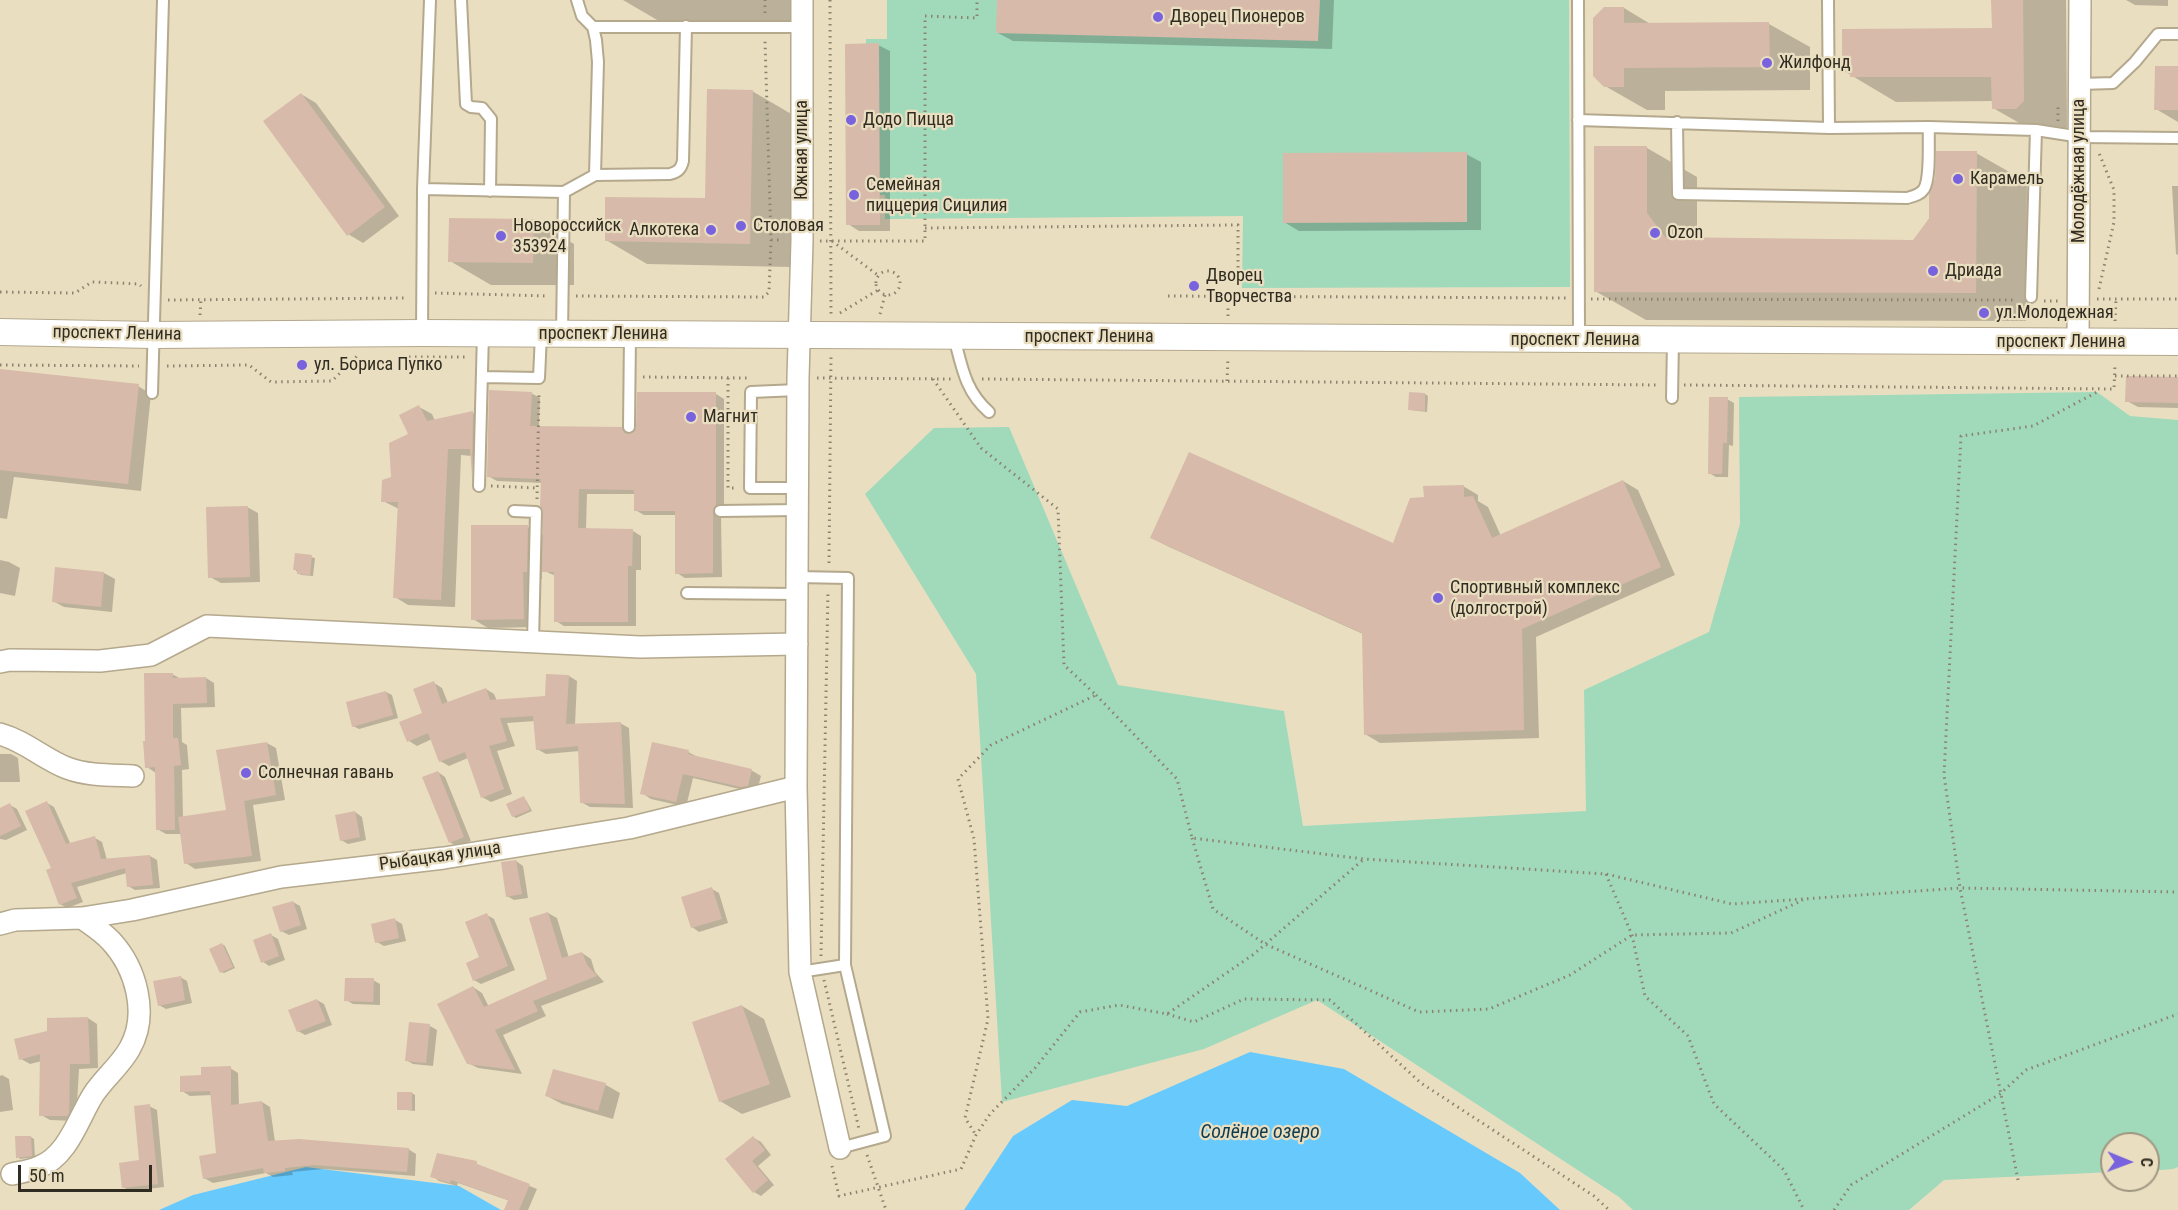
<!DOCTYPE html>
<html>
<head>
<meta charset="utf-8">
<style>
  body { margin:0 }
  #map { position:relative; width:2178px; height:1210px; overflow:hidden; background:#eadec1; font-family:"Roboto Condensed",sans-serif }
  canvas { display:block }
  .north { position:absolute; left:2100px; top:1132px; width:60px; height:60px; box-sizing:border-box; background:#eadec1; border:2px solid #a09781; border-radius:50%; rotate:91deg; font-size:16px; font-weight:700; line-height:24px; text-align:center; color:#312c21 }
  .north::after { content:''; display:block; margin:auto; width:21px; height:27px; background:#7962dd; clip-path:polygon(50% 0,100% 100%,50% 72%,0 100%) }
  .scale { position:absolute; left:18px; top:1165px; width:134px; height:27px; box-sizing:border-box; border:3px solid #312c21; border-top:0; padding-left:8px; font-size:18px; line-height:21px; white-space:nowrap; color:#312c21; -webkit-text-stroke:4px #eadec1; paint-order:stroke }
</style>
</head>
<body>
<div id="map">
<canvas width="2178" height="1210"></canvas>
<div class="north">С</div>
<div class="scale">50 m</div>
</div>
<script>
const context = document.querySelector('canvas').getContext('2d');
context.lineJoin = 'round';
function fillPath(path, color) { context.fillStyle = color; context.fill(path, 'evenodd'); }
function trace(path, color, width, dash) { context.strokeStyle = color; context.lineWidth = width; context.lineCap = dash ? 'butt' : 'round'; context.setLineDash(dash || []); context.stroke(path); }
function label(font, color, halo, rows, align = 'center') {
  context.font = font + ' "Roboto Condensed",sans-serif'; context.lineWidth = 4.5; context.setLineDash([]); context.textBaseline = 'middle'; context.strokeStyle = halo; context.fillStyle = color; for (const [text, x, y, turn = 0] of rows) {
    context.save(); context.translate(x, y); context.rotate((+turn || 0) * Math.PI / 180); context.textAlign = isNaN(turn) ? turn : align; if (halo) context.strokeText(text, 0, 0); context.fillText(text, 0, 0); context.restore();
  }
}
fillPath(new Path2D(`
  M887 0H1569L1570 287 1242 288 1243 216 885 219V195H866V39H887Z
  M2097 392 2130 416 2178 420V1167L2173 1169 2148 1171V1144H2112V1172L1944 1180 1909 1210H1633L1619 1197 1317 1000 1204 1049 1002 1102 976 674 865 494 934 428 1009 427 1118 685 1284 711 1303 826 1586 811 1584 690 1709 632 1740 524 1739 397Z`), '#a0dabb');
fillPath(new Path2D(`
  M1250 1052 1344 1069 1520 1173 1560 1210H964L1013 1136 1072 1100 1127 1106Z
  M306 1167 459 1186 501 1210H159L193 1195Z`), '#68cafc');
fillPath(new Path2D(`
  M623 0H796L795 25 664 24Z
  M999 0H1334L1332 49 1013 41 998 33Z
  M1993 0H2066L2067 127 2061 133H2037L1993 108V101L1896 102 1844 71 1993 29Z
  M2126 0H2168V6L2135 5Z
  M1624 8 1652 25 1769 24 1810 47V90L1665 91V110H1647L1605 86Z
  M878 45 890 51V231H859L848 224Z
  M2178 68V122L2156 109Z
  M752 91 793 115 791 267 647 264 606 240 707 200Z
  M301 94 316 103 399 216 363 243 348 234Z
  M1647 148 1697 177V239L1913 241 1976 153 2027 182 2026 321 1646 320 1595 291Z
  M1466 154 1481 162V230L1299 231 1284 222Z
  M2172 186H2178V255L2176 254Z
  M533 220 574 244V285H491L450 261Z
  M0 371 138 386 151 394 141 491 14 477 7 519 0 518Z
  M2178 379V408L2138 407 2127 401Z
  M531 393 540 398 539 427 621 428 631 435 716 394 724 399V510L721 516 722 577 685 578 677 573 676 515H644L635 510V494H587L586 530 633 531 641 536V570H636V626H564L556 621V576L542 570V579H538V627L488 628 473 619 528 527 544 536 543 483 497 481 488 476Z
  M1425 394 1428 396 1427 412 1410 410Z
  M1727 399 1734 403 1733 446 1729 445 1728 477H1716L1709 473Z
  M419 407 432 414 435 421 473 413 486 420 485 482 473 475 472 456 461 455 455 607 408 605 395 597 399 509 383 501 410 434Z
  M1623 481 1638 490 1675 575 1536 637 1539 738 1380 743 1365 734 1363 634 1167 546 1152 538 1394 545 1425 499 1463 486 1478 495V501L1488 507 1501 536Z
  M247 507 258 513 260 582 221 583 210 577Z
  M296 554 315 558 313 576 301 575 294 569Z
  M0 560 9 562 20 568 15 596 0 593Z
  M56 569 104 573 115 579 112 612 64 607 53 601Z
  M172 674 181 679 206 678 214 683 215 707 181 708 182 742 187 745 189 769 182 770 183 818 228 812 267 743 276 748 285 800 253 805 261 861 195 869 186 863 182 834H166L157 829 156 773 147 767Z
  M569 676 577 681 575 725 620 723 629 728 633 808 590 807 581 802 580 751 546 754 537 749 535 721 507 723 515 746 497 751 512 794 491 802 482 797 468 758 449 766 440 761 432 739 417 746 409 741 424 714 434 683 442 688 448 703 486 689 494 694 497 701 547 697Z
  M386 692 392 695 398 718 359 729 353 726Z
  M688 752 698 757 751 770 761 776 757 791 752 792 693 778 686 807 651 799 642 793Z
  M0 754H11L18 758 20 782H0Z
  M438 772 445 777 471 841 457 847 450 842Z
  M523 798 526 800 532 811 516 818 513 816Z
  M47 803 54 807 71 845 95 838 102 842 107 860 150 856 157 860 160 888 135 890 128 886 127 873 77 887 83 902 67 908 60 904 53 869Z
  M10 805 17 809 27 830 6 840 0 839V810Z
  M355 812 362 817 366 840 348 844 341 840Z
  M516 861 523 866 528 898 514 900 507 896Z
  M712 889 719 893 728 923 699 932 692 927Z
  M293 902 300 906 307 929 289 935 281 931Z
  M548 913 557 918 569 958 582 953 591 959 595 972 604 982 541 1006 546 1016 503 1035 522 1074 478 1068 468 1063 473 987 482 993 489 1007 549 980Z
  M487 915 494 919 515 970 481 984 474 980 481 958Z
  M395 920 402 924 406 941 384 946 377 942Z
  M271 935 278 939 285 960 269 966 262 961Z
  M222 944 225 946 235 968 224 973 221 972Z
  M180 977 187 981 192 1003 166 1009 159 1005Z
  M373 980 380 984V1005L353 1004 346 1000Z
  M317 1000 324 1004 332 1025 305 1035 298 1031Z
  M742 1006 764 1019 791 1097 742 1114 720 1101Z
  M88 1018 97 1024 98 1068 79 1069 76 1121 50 1120 41 1115 42 1061 30 1064 21 1059 49 1032Z
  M430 1026 437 1030 433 1066 413 1064 406 1060Z
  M230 1068 238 1073 239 1105 262 1102 270 1107 275 1142 408 1149 416 1154 415 1176 323 1169 292 1172 293 1175 273 1177 266 1173 213 1183 204 1178 218 1154 212 1095 190 1096 182 1091 203 1077Z
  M554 1070 606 1085 620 1093 613 1119 562 1104 547 1096Z
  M2 1075 9 1079 13 1110 0 1112V1076Z
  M412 1093 415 1095V1111L398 1109Z
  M149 1106 157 1110 164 1187 130 1191 123 1187 141 1162Z
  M31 1137 34 1139 35 1157 20 1159 18 1157Z
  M754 1138 761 1142 771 1155 758 1166 774 1185 761 1196 754 1192 728 1159Z
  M462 1158 537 1189 528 1210H511L510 1201 458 1183 457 1186 439 1181 432 1176Z`), '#0003');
fillPath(new Path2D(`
  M997 0H1320L1318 41 996 33Z
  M1991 0H2023L2024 101 2016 109H1992L1991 77H1850V72H1842V29L1992 28Z
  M1604 7H1624V23L1769 22 1770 67 1624 68V87H1604L1593 76V18Z
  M879 43 880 225H846L845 44Z
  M2155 66H2178V110H2154Z
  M707 89 753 90 750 244 605 241V197L705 198Z
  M301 93 385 207 347 236 263 121Z
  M1594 146H1647V213L1665 237 1913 240 1929 219V195L1935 178 1936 151H1977L1976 293 1594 292Z
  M1467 152V222L1283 223V153Z
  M449 218 534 219 533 263 448 262Z
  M0 369 139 384 128 484 0 470Z
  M2126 376 2178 377V403L2125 402Z
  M489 390 532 392 530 426 622 427 625 433 630 434 633 433 636 428 637 392H716V505L713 511V573L675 574V511H634V490L579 489 578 528 633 529 632 566H628V622H554V572H542L543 512 540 506 541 479 487 477Z
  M1409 392 1425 393V411L1408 410Z
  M1709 397H1728L1727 443H1723L1722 474H1708Z
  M419 405 427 421 473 411 472 476 470 449H448L441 600 393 598 398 502H381L382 480 391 477 389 443 408 434 399 415Z
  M1189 452 1393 543 1410 498 1424 497 1423 486 1464 485V497L1473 496 1492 538 1623 480 1661 567 1522 629 1524 730 1364 735 1362 633 1150 538Z
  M248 506 250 577 208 578 206 507Z
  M471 525H528L527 572H523L524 619 471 620Z
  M295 553 312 555 310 575 297 574V570H293Z
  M55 567 104 572 101 607 52 602Z
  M144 673H173V678L206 677 207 703 173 704V738H178L181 765 174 766 175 830H156L155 767 145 768 143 741H145Z
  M546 674 569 675 566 724 621 722 625 804 580 803 578 746 536 750 533 716 500 718 507 741 489 746 504 789 481 798 465 752 439 762 428 733 407 742 399 722 422 713 413 689 434 681 442 704 486 688 490 700 545 696Z
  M386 691 393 715 352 727 346 702Z
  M267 742 276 795 244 801 252 856 184 864 178 817 226 810 216 750Z
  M652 742 689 750 688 754 752 769 748 786 741 787 683 774 676 802 640 794Z
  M438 771 464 837 449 843 422 777Z
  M524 796 530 810 512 817 506 804Z
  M47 801 66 844 95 836 101 859 150 855 153 885 127 887 125 868 71 883 77 898 59 905 46 870 51 868 25 811Z
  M10 803 21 826 0 836V808Z
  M355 811 360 837 340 841 335 815Z
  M516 860 522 894 506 897 501 862Z
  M712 887 722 919 691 928 681 897Z
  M293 901 301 925 280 932 272 907Z
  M548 912 562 958 582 952 587 965 597 976 533 1001 538 1011 495 1030 515 1070 467 1064 437 1004 473 986 484 1007 547 979 529 918Z
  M487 913 508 966 473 981 466 963 479 957 465 922Z
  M395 918 399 938 375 943 371 924Z
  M271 933 279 956 261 963 253 940Z
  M222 943 233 967 220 973 209 949Z
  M181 976 185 1000 158 1006 153 981Z
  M345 978H374L373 1002 344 1001Z
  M317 999 326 1021 297 1032 288 1010Z
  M742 1005 770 1084 719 1102 692 1022Z
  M88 1017 90 1064H70L69 1113 67 1116H39L40 1054 19 1060 14 1039 47 1031V1018Z
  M409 1022 430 1024 426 1063 405 1061Z
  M231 1066V1105L262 1101 268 1141 299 1139 409 1148 407 1172 314 1165 285 1168V1171L264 1173 263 1168 203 1179 199 1156 216 1153 210 1091 180 1092V1076L201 1075V1067Z
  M553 1069 606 1083 598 1111 545 1096Z
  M397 1092H412V1110H397Z
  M150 1104 158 1184 122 1188 119 1163 139 1160 134 1106Z
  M15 1136H31L32 1156 16 1158Z
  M753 1136 765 1150 752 1161 768 1180 753 1193 725 1159Z
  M437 1153 477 1161V1164L530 1184 519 1210H504L508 1200 451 1180 450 1183 430 1177Z`), '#d7baaa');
const service = new Path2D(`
  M461 0 466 104 471 107 482 108 491 119 490 191
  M577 0 582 16 593 27 596 40 598 62 595 175
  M1578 0 1579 340
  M1828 0 1829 128
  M593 27H802
  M2080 84 2113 83 2135 62 2158 34H2178
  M1578 120 1829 128 1929 127
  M1677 122 1678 194 1907 198C1914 196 1920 195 1924 189 1931 177 1928 142 1929 127L2036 130 2081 137 2178 138
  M423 189 430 0
  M2031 297 2036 130
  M422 332 423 189 564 192 595 175 670 174C678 172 681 169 683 161L686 26
  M562 334 564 192
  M954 337C962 367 965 391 989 412
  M482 377 539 378 541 334
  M152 393 163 0
  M1672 398 1673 340
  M629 427 630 334
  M479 486 483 333
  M797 488H750L751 392 798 390
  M514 511 536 512 533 642
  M720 511 798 510
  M797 577 848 578 845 965 885 1136 840 1148
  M687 593 797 594
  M800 972 845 965`);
const minor = new Path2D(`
  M802 0V241L798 378 796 787 800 972 840 1148
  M2078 343 2080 0
  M0 662 10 660 100 661 151 655 207 626 640 647 797 644
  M0 734C25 741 44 759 67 768 88 776 112 775 133 776
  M0 924 15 920 82 918 132 910 281 877 444 858 629 828 796 787
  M12 1174C21 1172 30 1171 39 1167 68 1156 78 1119 93 1095 104 1078 121 1065 130 1048 149 1014 136 968 111 941 103 932 92 925 82 918`);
const tertiary = new Path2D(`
  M0 332 153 335 422 333 2178 342`);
trace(service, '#b4a88d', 14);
trace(minor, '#b4a88d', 24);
trace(tertiary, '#b4a88d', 28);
trace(new Path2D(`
  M830 0 831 314
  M765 13V0
  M2058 121V104
  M925 228 1238 225V297
  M771 240H783
  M820 241H925V16L977 18V0
  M832 241 879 276
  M876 283a12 12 0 1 1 24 0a12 12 0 1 1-24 0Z
  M2099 289 2114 222V190L2099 153
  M0 292 75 293 92 282 139 284 141 286
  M435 293 549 296
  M576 296 764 297 769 292 771 240 765 41
  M1168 296 1567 298
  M1591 299 2017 300
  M2097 299H2178
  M168 300 408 298
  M2044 301H2059
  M840 313 878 290
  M880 314 885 295
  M200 315 201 299
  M1228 316V297
  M2115 321 2116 299
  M409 357H468
  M0 365 139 366
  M167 366 249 365 271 382 332 381 357 356
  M2115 376H2178
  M643 377 747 378
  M728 378V488H736
  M817 378 951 379
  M933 379 981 448 1058 509 1064 665 1096 695 991 745 958 779 974 839 988 1019 965 1118 976 1135
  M982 379 1659 385
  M1227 381 1228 359
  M1684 385 2114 389 2115 364
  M491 486 537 488
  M537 499 539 392
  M829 563 831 357
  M1096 695 1177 779 1192 838 1364 859 1606 874 1732 904 1960 888 2178 892
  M1192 838 1213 909 1265 944 1419 1012 1489 1009 1570 975 1632 935 1731 933 1803 900
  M1606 874 1632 935 1645 996 1688 1036 1714 1104 1784 1170 1804 1210
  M821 956 828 591
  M824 980 859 1129
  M1167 1014 1194 1022 1244 999 1330 1000 1421 1083 1594 1196 1609 1210
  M867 1155 886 1210
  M832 1166 839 1196 961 1169 976 1135 990 1114 1035 1068 1080 1012 1119 1005 1167 1014 1254 954 1364 859
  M2018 1180 1960 888 1944 775 1961 436 2033 426 2097 392
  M1834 1210 1851 1185 2000 1094 2026 1070 2178 1014`), '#8c836f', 3, [1.5, 4.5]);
trace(service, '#fff', 10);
trace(minor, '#fff', 21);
trace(tertiary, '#fff', 26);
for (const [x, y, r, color] of [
  [1158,17,6,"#7962dd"],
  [1767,63,6,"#7962dd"],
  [851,120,6,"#7962dd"],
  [1958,179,6,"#7962dd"],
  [854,195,6,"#7962dd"],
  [741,226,6,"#7962dd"],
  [711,230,6,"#7962dd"],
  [1655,233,6,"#7962dd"],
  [501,236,6,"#7962dd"],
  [1933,271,6,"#7962dd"],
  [1194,286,6,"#7962dd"],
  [1984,313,6,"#7962dd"],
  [302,365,6,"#7962dd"],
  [691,417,6,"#7962dd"],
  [1438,598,6,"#7962dd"],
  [246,773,6,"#7962dd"]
]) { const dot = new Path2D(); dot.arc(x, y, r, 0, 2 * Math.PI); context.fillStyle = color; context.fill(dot); trace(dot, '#eadec1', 2); }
label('18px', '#312c21', '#eadec1', [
  ["Дворец Пионеров",1170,17],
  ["Жилфонд",1779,63],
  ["Додо Пицца",863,120],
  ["Карамель",1970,179],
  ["Семейная",866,185],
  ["пиццерия Сицилия",866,206],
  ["Новороссийск",513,226],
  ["353924",513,247],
  ["Столовая",753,226],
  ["Алкотека",699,230,"right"],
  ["Ozon",1667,233],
  ["Дриада",1945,271],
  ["Дворец",1206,276],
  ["Творчества",1206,297],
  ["ул.Молодежная",1996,313],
  ["ул. Бориса Пупко",314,365],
  ["Магнит",703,417],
  ["Спортивный комплекс",1450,588],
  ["(долгострой)",1450,609],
  ["Солнечная гавань",258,773]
], 'left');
label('18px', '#312c21', '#eadec1', [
  ["Южная улица",802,150,-90],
  ["Молодёжная улица",2079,171,-90],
  ["проспект Ленина",117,334,1],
  ["проспект Ленина",603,334],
  ["проспект Ленина",1089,337],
  ["проспект Ленина",1575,340],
  ["проспект Ленина",2061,342],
  ["Рыбацкая улица",440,857,-8]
]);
label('italic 20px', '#0f3b4f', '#eadec1', [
  ["Солёное озеро",1260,1133]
]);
</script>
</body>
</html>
